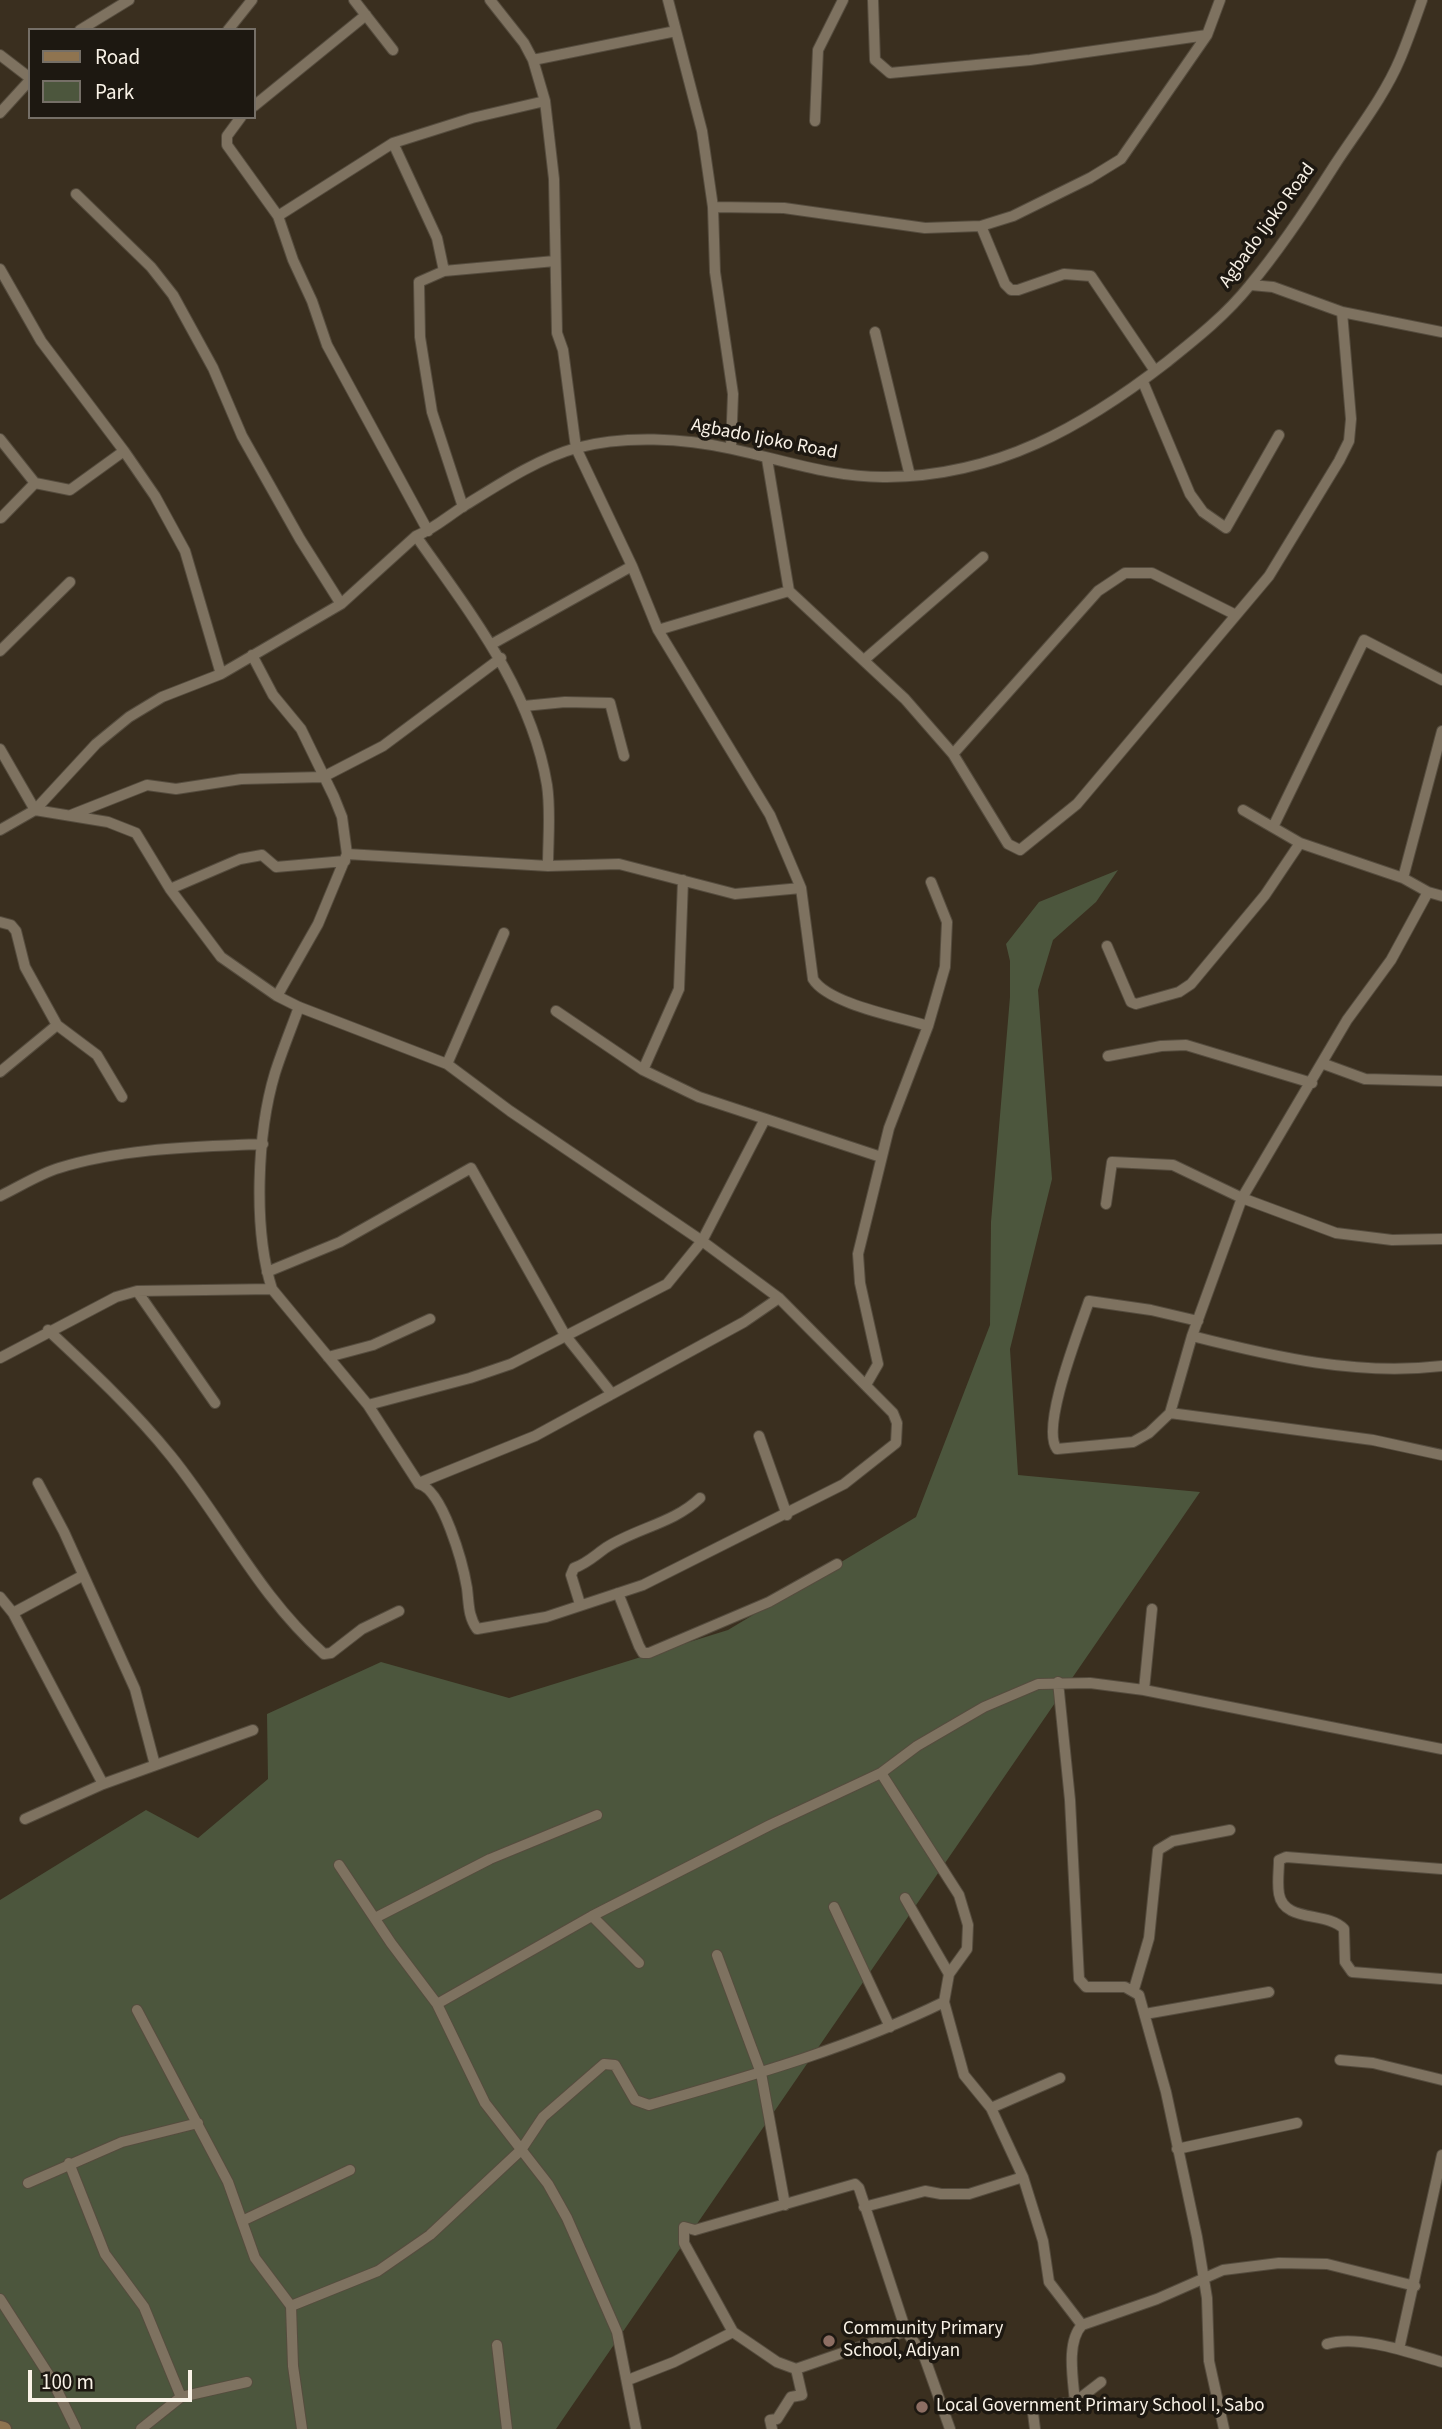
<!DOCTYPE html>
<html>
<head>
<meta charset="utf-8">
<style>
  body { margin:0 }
  #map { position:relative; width:1442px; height:2429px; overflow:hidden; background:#3a2f1f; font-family:"Source Sans 3",sans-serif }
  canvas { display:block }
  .legend { position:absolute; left:28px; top:28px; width:228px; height:91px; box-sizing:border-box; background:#1d1811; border:2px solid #756f67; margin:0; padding:9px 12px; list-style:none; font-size:21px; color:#f9f2e7 }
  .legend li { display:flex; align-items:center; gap:14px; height:35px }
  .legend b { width:35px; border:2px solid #756f67 }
  .scale { position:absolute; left:28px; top:2370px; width:164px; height:32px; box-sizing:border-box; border:4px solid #f9f2e7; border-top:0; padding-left:9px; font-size:21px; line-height:24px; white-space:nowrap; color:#f9f2e7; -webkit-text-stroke:5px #1d1811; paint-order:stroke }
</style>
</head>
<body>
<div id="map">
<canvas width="1442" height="2429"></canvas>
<ul class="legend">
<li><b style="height:9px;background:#8f7450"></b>Road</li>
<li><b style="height:19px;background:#4c563d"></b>Park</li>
</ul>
<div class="scale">100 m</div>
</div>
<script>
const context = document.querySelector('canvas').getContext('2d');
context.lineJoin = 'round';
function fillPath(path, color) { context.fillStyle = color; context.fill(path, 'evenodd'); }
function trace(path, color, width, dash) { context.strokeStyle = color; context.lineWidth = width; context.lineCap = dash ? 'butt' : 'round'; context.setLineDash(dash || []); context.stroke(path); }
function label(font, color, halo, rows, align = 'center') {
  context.font = font + ' "Source Sans 3",sans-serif'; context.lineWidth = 7; context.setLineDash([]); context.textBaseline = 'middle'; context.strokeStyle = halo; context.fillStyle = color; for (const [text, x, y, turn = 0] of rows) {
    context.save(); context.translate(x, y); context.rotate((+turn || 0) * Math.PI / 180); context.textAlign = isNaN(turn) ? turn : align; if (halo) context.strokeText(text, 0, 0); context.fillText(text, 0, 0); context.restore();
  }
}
fillPath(new Path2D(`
  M1118 870 1096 902 1053 940 1038 990 1052 1179 1010 1349 1018 1475 1200 1492 556 2429H0V1900L146 1810 198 1838 268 1779 267 1714 381 1662 509 1698 728 1630 916 1517 990 1325 991 1222 1010 997V961L1006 944 1039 902Z`), '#4c563d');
const street = new Path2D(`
  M354 0 393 50
  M490 0 524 43 533 60 545 101 554 179 557 333 563 350 576 448 632 566 658 630 770 815 801 888 813 979C828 1004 900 1017 928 1026
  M668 0 702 131 713 207 715 272 733 394 731 448
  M873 0 875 60 890 73 1030 60 1207 35
  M80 30 129 0
  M228 30 252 0
  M0 55 30 78
  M533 60 676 31
  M254 106 366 15
  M0 113 30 80
  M241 117 227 136V145L278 216 293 260 312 301 327 345 428 531
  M815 121 818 50 843 0
  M393 143 437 238 444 271
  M76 194 151 267 173 295 213 368 242 436 300 539 341 604
  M713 207 784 208 925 228 981 226 1013 216 1090 178 1121 159 1207 35 1220 0
  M278 216 393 143 472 118 545 101
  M981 226 1005 284 1011 290H1018L1064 274 1091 276 1155 371
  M0 269 41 341 124 451 155 496 185 551 221 674
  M1251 285 1273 287 1342 312 1442 332
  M875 332 910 476
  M1143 382 1190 494 1203 512 1226 528 1279 435
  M0 439 35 483 70 490 124 451
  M767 459 789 591 905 699 953 754 1008 844 1020 850 1077 804 1269 576 1339 461 1349 441 1351 419 1342 312
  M463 507 432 412 420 337 419 282 444 271 555 261
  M1 518 35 483
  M416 536C470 613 531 689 547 785 551 811 548 839 548 866
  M658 630 789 591
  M492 644 632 566
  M0 651 70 582
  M252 655 273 695 301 729 334 797 342 817 347 854 318 924 277 996
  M864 660 983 557
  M524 706 565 702 610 703 624 756
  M0 749 35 810 108 822 136 833 170 889 221 957 277 996 299 1007 447 1064 510 1111 702 1241 779 1298 893 1413 897 1423 896 1443 844 1484 643 1585 546 1617 477 1629C468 1616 469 1604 467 1588 463 1564 443 1490 419 1484L368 1405 272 1289C253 1229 257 1133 275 1073 282 1051 291 1029 299 1007
  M953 754 1098 591 1125 573H1152L1236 615
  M1243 810 1300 843 1403 878
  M71 815 147 785 176 789 241 779 323 777 383 746 501 658
  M1273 827 1364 640 1442 680
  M0 830 35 810 96 744 129 717 162 697 221 674 341 604 416 536C434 529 448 516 464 506 498 485 537 459 576 448 624 435 684 438 732 449 783 460 834 478 887 477 997 476 1083 427 1167 362 1197 338 1226 315 1250 285 1281 248 1308 207 1334 166 1356 132 1384 97 1400 59 1408 40 1415 20 1422 0
  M347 854 548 866 619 864 735 894 801 888
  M170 889 240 859 262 855 276 867 345 861
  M1428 892 1442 896
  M0 922 11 925 16 931 25 967 57 1025 97 1055 122 1097
  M1107 946 1131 1002 1136 1004 1179 992 1191 984 1265 895 1300 843
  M556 1011 643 1070 699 1097 881 1157
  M1108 1056 1161 1046 1186 1045 1312 1083
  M447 1064 504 933
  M1324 1064 1365 1079 1442 1081
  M643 1070 679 989 683 880
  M0 1072 57 1025
  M0 1196C19 1187 39 1174 59 1168 123 1148 195 1147 263 1144
  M1106 1204 1112 1162 1173 1165 1242 1198 1336 1233 1392 1240 1442 1239
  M267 1272 340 1242 471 1168 565 1335 612 1394
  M137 1291 215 1403
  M1198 1321 1151 1310 1089 1301C1080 1328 1040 1428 1057 1449L1133 1442 1149 1433 1170 1413 1192 1336 1242 1198 1347 1020 1391 960 1428 892 1403 878 1442 731
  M48 1330C91 1370 134 1410 171 1456 225 1523 258 1595 324 1654L331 1653 362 1629 399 1611
  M1192 1336C1275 1357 1357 1376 1442 1366
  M328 1357 373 1345 430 1319
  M0 1358 116 1297 137 1291 272 1289
  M867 1383 878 1364 860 1283 858 1254 889 1128 928 1026 945 967 947 922 931 882
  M368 1405 470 1378 511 1364 667 1284 702 1241 765 1119
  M1170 1413 1373 1440 1442 1455
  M759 1436 787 1515
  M38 1483 64 1532 135 1689 155 1765
  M419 1483 535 1436 744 1322 779 1298
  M618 1593 639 1646 643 1653H649L769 1602 837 1564
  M0 1597 13 1613 103 1784
  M580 1604 571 1575 574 1568C588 1563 595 1555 607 1547 637 1528 674 1523 700 1498
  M13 1613 82 1576
  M1058 1682 1070 1800 1079 1979 1086 1987H1125L1139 1995 1166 2092 1197 2237 1207 2298 1209 2361 1224 2429
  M1144 1690 1152 1609
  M25 1819 103 1784 253 1730
  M339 1865 391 1943 437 2004 485 2103 548 2184 567 2218 617 2332 636 2429
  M1442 1869 1286 1857 1279 1860C1279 1871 1277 1883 1279 1894 1284 1923 1327 1911 1344 1929L1345 1962 1352 1972 1442 1979
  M905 1898 949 1974
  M834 1907 890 2027
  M592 1916 639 1963
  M375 1918 490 1859 597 1815
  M717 1955 761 2073 785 2205
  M1134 1989 1149 1938 1158 1850 1173 1841 1230 1830
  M944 2002 964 2075 991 2108 1023 2177 1043 2241 1049 2282 1082 2325
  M437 2004 592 1916 770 1825 881 1773 917 1746 984 1707 1038 1684 1090 1683 1144 1690 1442 1749
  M137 2010 228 2182 255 2258 291 2306 378 2271 430 2235 521 2150 543 2117 604 2064 615 2065 635 2100 649 2105C750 2076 850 2048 944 2002L949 1974 967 1949 968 1925 959 1895 881 1773
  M1145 2014 1269 1992
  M1340 2060 1373 2063 1442 2080
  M991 2108 1060 2078
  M1177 2149 1297 2123
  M69 2163 105 2254 144 2307 181 2397
  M28 2183 122 2142 198 2123
  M864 2207 925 2191 941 2194H969L1023 2177
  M242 2221 350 2170
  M0 2299 52 2380 76 2429
  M291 2306 293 2366 302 2429
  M906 2331 796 2369 777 2362 733 2332 684 2243V2227L695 2230 855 2184 859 2188 906 2331 924 2356 950 2429
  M1327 2344C1358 2334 1411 2353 1442 2362
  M497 2345 507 2429
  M1399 2349 1442 2155
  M628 2380 674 2362 733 2332
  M1075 2402C1073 2379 1066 2342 1082 2325L1157 2299 1223 2270 1279 2263 1327 2264 1415 2286
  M141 2429 181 2397 247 2382
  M772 2429 770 2420 777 2419 791 2397 802 2395 796 2369
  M1035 2429 1033 2413 1038 2407 1075 2402 1101 2382`);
const secondary = new Path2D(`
  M0 2428 4 2429`);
trace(street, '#554c3e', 12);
trace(secondary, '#554c3e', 17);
trace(street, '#7e7260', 10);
trace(secondary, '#8f7450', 14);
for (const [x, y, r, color] of [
  [829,2341,7,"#8d6e63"],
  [922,2407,7,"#8d6e63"]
]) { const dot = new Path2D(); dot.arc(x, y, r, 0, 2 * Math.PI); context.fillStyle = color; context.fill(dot); trace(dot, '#1d1811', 2.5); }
label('19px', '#f9f2e7', '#1d1811', [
  ["Agbado Ijoko Road",1268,226,-54],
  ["Agbado Ijoko Road",764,440,11]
]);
label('19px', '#f9f2e7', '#1d1811', [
  ["Community Primary",843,2330],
  ["School, Adiyan",843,2352],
  ["Local Government Primary School I, Sabo",936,2407]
], 'left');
</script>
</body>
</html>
